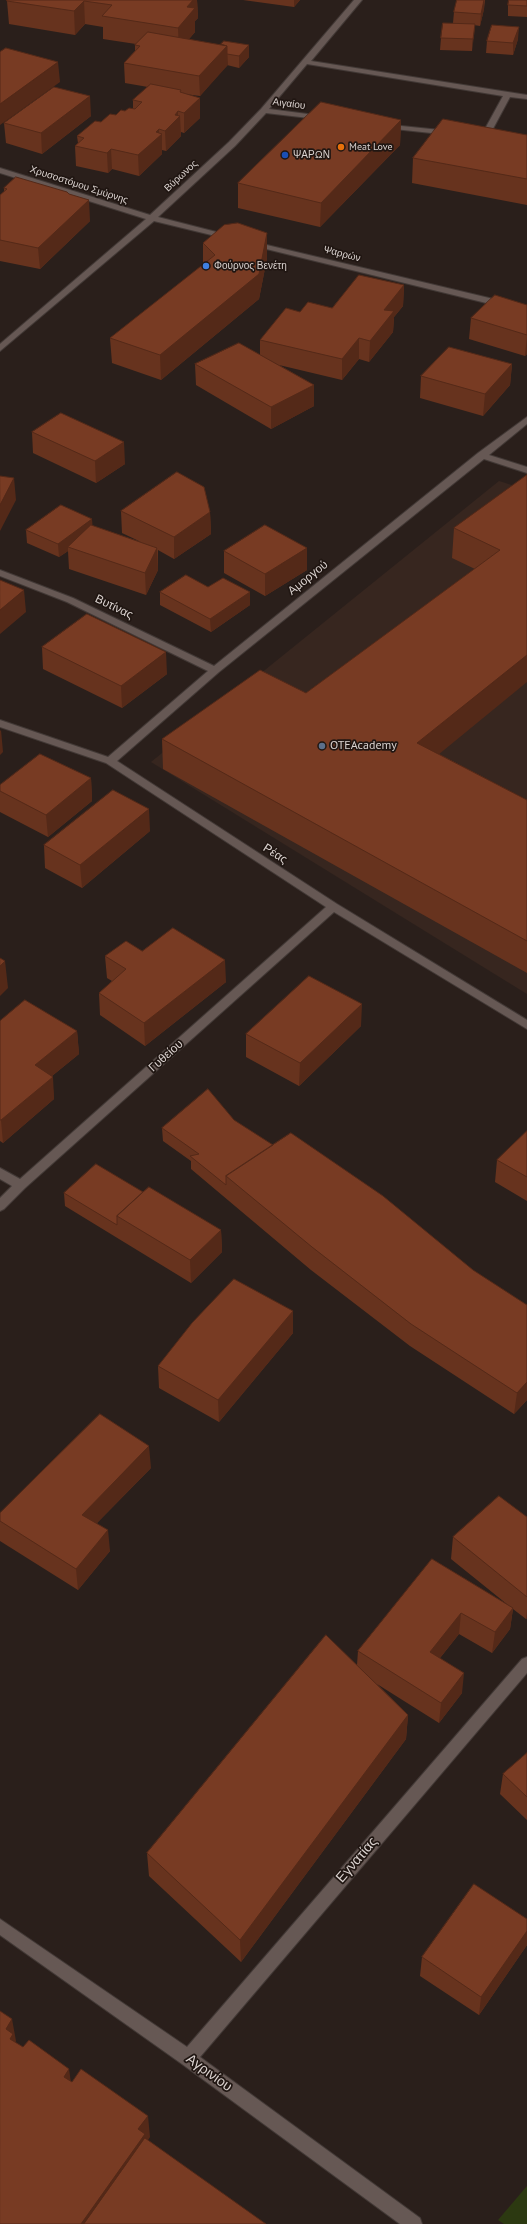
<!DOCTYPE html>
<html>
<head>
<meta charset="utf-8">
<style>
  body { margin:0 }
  canvas { display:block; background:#2a1f1b }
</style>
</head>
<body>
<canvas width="527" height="2224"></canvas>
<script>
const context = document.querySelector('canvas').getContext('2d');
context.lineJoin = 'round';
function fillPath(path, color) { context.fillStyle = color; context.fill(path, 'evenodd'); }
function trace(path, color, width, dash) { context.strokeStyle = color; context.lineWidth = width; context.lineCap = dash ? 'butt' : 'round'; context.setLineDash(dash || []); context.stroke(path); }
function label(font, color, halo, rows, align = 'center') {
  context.font = font + ' "PT Sans",sans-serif'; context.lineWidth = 3.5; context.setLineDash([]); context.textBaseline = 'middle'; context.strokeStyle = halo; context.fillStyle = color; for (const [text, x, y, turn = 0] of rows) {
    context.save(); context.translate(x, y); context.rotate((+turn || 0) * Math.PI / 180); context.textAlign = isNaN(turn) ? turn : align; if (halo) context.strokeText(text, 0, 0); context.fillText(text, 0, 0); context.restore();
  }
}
fillPath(new Path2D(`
  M499 481 527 490V994L151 762Z`), '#37261f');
fillPath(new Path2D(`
  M527 2186V2224H504L498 2220Z`), '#2c3911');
const minor = new Path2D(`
  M354 0H362L311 61 527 95V99L510 97 488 138 484 140 480 138 503 96 307 64 269 109 323 116H326V120L266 113 235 146 158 217 232 236V240L154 221 0 351V344L146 219 0 173V168L150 215 229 142 261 109Z
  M382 124 450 131 454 133 450 135 385 128H382Z
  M250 241 527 307V313L250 245Z
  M527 417V424L489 455 527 467V473L484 459 219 672 117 761 337 904 527 1020V1029L334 912 25 1188 4 1209 0 1211V1198L12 1186 0 1179V1168L20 1179 326 907 106 763 0 727V720L108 757 208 671 67 602 0 576V570L73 598 214 666 478 453Z
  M527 1657V1673L200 2057 420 2218 422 2224H400L182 2064 0 1935V1919L187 2047 522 1659Z`);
trace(minor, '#423936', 2);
fillPath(minor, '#665854');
fillPath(new Path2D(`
  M7 0H197L198 18 195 21V32L189 39 249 57 239 68 227 65 200 96 185 94 200 118 184 133 181 132V136L166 151 162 150V154L139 176 112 169 108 173 76 166 75 146 78 143 77 136 101 122 116 115 125 111 133 109V100L148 87 125 83 124 63 135 51V45L136 44 103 39V27L85 24 75 35 9 24 7 1Z
  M243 0H300L294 7Z
  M457 0H485L484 9 480 26 474 25 472 51 440 50 441 38 453 23 454 12Z
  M527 0V17L508 16V5Z
  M518 39 513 55 486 53 487 41Z
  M91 116 42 154 6 143 4 123Z
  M401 120 400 145 320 227 238 208V183Z
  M527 135V205L412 183 413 158Z
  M4 188 69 194 90 221 40 269 0 261V195L4 192Z
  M267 233V258L259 299 161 380 112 363 110 338 203 265V243Z
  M404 285 403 306 394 317 393 332 369 362 359 359 342 380 279 365 314 385V406L271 429 196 385 195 364 260 355V340L300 312 332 308Z
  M527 305V354L525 356 469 339 471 318Z
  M512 364 510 385 483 416 420 398 421 376Z
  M32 432 125 464 96 483 33 453Z
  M527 475 439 754 527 800V973L163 769 162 739 306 693 475 569 452 558 454 528Z
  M121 511 210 512 211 534 174 559 158 550V570L146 595 69 569 68 551 59 557 27 543 26 530 93 526 141 542 122 533Z
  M224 551 307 570 265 596 224 573Z
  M208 587 250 592V605L211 632 160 605V592Z
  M42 647 167 674 122 708 43 669Z
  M91 778 92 801 48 837 0 812V785Z
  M150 831 82 888 45 868 44 845Z
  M142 951 226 982 145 1046 100 1015 99 993 112 981 107 978 105 956Z
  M0 1021 77 1031 79 1054 52 1076 54 1099 3 1143 0 1141Z
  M361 1026 299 1086 246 1057V1034Z
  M234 1120 527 1400 514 1414 410 1346 311 1270 191 1169V1161L163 1141 162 1128Z
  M527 1131V1201L495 1182 497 1160Z
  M143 1192 221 1230 222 1252 191 1283 65 1206 64 1193Z
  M293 1311V1333L219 1422 159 1388 158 1366Z
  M151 1468 97 1523 110 1551 78 1590 0 1541V1513Z
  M527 1517V1618L526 1619 513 1609 510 1629 492 1653 459 1634 440 1658 462 1693 439 1723 377 1684 408 1715 406 1739 241 1962 149 1876 147 1853 357 1665 358 1651 432 1559 508 1605 451 1559 453 1537Z
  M527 1753V1820L500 1794 503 1774Z
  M527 1919V1945L479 2015 420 1976 422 1957Z`), '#67331e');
fillPath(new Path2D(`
  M193 0H197L198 18 195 21V32L179 51 178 28 187 7Z
  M294 0H300L294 7Z
  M484 0V9L480 26 481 14Z
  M84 1 85 24 75 35 74 11Z
  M475 24 474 36 472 51 473 39Z
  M519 27 518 39 513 55V43Z
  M249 45V57L239 68V56Z
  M227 46 228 65 200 96 199 76Z
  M58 62 60 82 0 125V104Z
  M90 96 91 116 42 154 41 133Z
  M200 98V118L184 133V113Z
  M178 111V118L180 116 181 136 166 151 165 131 175 115Z
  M401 120 400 145 320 227 321 203Z
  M159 129V136L162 134V154L139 176 138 155 156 132Z
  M111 149 112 169 108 173 107 153Z
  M89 200 90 221 40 269 38 248Z
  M267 233V258L259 299 161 380 160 355Z
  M404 285 403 306 394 317 393 332 369 362 370 341 384 310Z
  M527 334V354L525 356 527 335Z
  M359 338V359L342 380V359Z
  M512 364 510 385 483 416 485 394Z
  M314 385V406L271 429V407Z
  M124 442 125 464 96 483 95 461Z
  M14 478 16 500 0 531V505Z
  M210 512 211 534 174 559V537Z
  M92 519 93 532 68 547V551L59 557 58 544Z
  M157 548 158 570 146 595 145 573Z
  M307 548V570L265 596V574Z
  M24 590 26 612 0 634V610Z
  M250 592V605L211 632 210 619Z
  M166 652 167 674 122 708 121 686Z
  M527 655V682L416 773 417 743Z
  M1 730 3 752 0 755V731Z
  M91 778 92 801 48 837 46 815Z
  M149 809 150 831 82 888 80 865Z
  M225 960 226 982 145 1046 144 1023Z
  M5 961 8 988 0 996V966Z
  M362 1004 361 1026 299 1086 300 1063Z
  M77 1031 79 1054 37 1088 35 1065Z
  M53 1077 54 1099 3 1143 1 1120Z
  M221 1230 222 1252 191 1283 190 1260Z
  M293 1311V1333L219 1422 218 1400Z
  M527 1382V1400L514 1414 517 1393Z
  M149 1446 151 1468 84 1536 82 1515Z
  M108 1530 110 1551 78 1590 76 1569Z
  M513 1608 510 1629 492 1653 495 1632Z
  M527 1609V1618L526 1619Z
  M461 1613 459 1634 428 1673 430 1652Z
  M464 1673 462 1693 439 1723 441 1703Z
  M408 1715 406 1739 241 1962 240 1940Z
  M527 1931V1945L479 2015 481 1997Z
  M12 2019 16 2041 15 2044 17 2056 6 2029Z
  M69 2069 72 2090 64 2077Z
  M148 2116 150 2137 98 2224H81L138 2129Z`), '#542918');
const building = new Path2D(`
  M7 0H193L187 7 195 8 178 28 102 16 112 5 84 1 74 11 7 1Z
  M457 0H484L481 14 454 12Z
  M509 0H527V6L508 5Z
  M443 23 475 24 473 39 441 38Z
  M492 25 519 27 513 43 487 41Z
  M148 32 227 46 199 76 124 63 140 46 135 45Z
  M224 41 249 45 239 56 227 54V46L221 44Z
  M6 48 58 62 0 104V52Z
  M151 84 181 90 180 92 200 98 184 113 178 111 175 115 180 116 165 131 159 129 156 132 162 134 138 155 111 149 107 153 75 146 84 138 77 136 95 121 101 122 110 114 116 115 121 110 125 111 129 108 135 109 142 102 133 100Z
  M54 87 90 96 41 133 4 123Z
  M321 102 401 120 321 203 238 183Z
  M443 119 527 135V179L413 158Z
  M16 177 67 192 69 194 89 200 38 248 0 240V195L7 189 4 188Z
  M238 223 267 233 259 274 160 355 110 338 215 255 203 243 224 225Z
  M359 275 404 285 384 310 394 311 370 341 359 338 342 359 260 340 286 308 300 312 308 302 332 308Z
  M495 295 527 305V335L471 318Z
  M239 343 314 385 271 407 195 364Z
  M449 347 512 364 485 394 421 376Z
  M61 413 124 442 95 461 32 432Z
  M177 472 204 487 210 512 174 537 121 511Z
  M527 475V655L417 743 527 800V941L162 739 260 670 306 693 500 550 454 528Z
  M0 476 14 478 0 505Z
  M61 505 92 519 58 544 26 530Z
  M91 525 157 548 145 573 68 547Z
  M265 525 307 548 265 574 224 551Z
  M186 575 208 587 223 578 250 592 210 619 160 592Z
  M0 580 24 590 0 610Z
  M87 614 166 652 121 686 42 647Z
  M40 754 91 778 46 815 0 791V785Z
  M113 790 149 809 80 865 44 845Z
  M173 928 225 960 144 1023 99 993 126 969 105 956 126 941 142 951Z
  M0 958 5 961 0 966Z
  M309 976 362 1004 300 1063 246 1034Z
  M25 1000 77 1031 35 1065 53 1077 1 1120H0V1021Z
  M208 1089 234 1120 273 1145 226 1176V1185L190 1156 199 1154 162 1128Z
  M527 1131V1177L497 1160Z
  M291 1133 383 1196 473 1270 527 1305V1382L517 1393 411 1324 312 1247 226 1176Z
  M96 1164 143 1192 117 1216V1225L64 1193Z
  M149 1187 221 1230 190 1260 117 1216Z
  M234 1279 293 1311 218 1400 158 1366 192 1323Z
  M100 1414 149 1446 82 1515 108 1530 76 1569 0 1521V1513Z
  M499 1496 527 1517V1597L453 1537Z
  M432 1559 513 1608 495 1632 461 1613 430 1652 464 1673 441 1703 358 1651Z
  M326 1635 408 1715 240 1940 147 1853Z
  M527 1753V1797L503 1774Z
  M474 1884 527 1919V1931L481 1997 422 1957Z
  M0 2011 12 2019 6 2029 13 2034 10 2039 23 2047 29 2040 69 2069 64 2077 72 2082 81 2069 148 2116 138 2129 145 2134 81 2224H0Z
  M145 2138 266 2224H84Z`);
fillPath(building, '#783b23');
trace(building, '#542918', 1);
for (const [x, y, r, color] of [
  [341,147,4,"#e8710a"],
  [285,155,4,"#1a4fb4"],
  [206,266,4,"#3f7fe0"],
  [322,746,4,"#5c6f8a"]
]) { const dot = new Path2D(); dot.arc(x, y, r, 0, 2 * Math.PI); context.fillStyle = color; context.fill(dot); trace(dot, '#201612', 1.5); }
label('10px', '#dad2cf', '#201612', [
  ["Αιγαίου",289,104,7],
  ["Βύρωνος",181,176,-43],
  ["Χρυσοστόμου Σμύρνης",79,185,18],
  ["Ψαρρών",342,254,14]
]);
label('10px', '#dad2cf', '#201612', [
  ["Meat Love",349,147],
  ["ΨΑΡΩΝ",293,155],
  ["Φούρνος Βενέτη",214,266]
], 'left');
label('12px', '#dad2cf', '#201612', [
  ["Αμοργού",308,578,-39],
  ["Βυτίνας",114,607,26],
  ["Ρέας",275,854,33],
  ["Γυθείου",166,1056,-42]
]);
label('12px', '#dad2cf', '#201612', [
  ["OTEAcademy",330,746]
], 'left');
label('14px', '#dad2cf', '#201612', [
  ["Εγνατίας",357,1860,-49],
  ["Αγρινίου",209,2073,36]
]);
</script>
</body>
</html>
